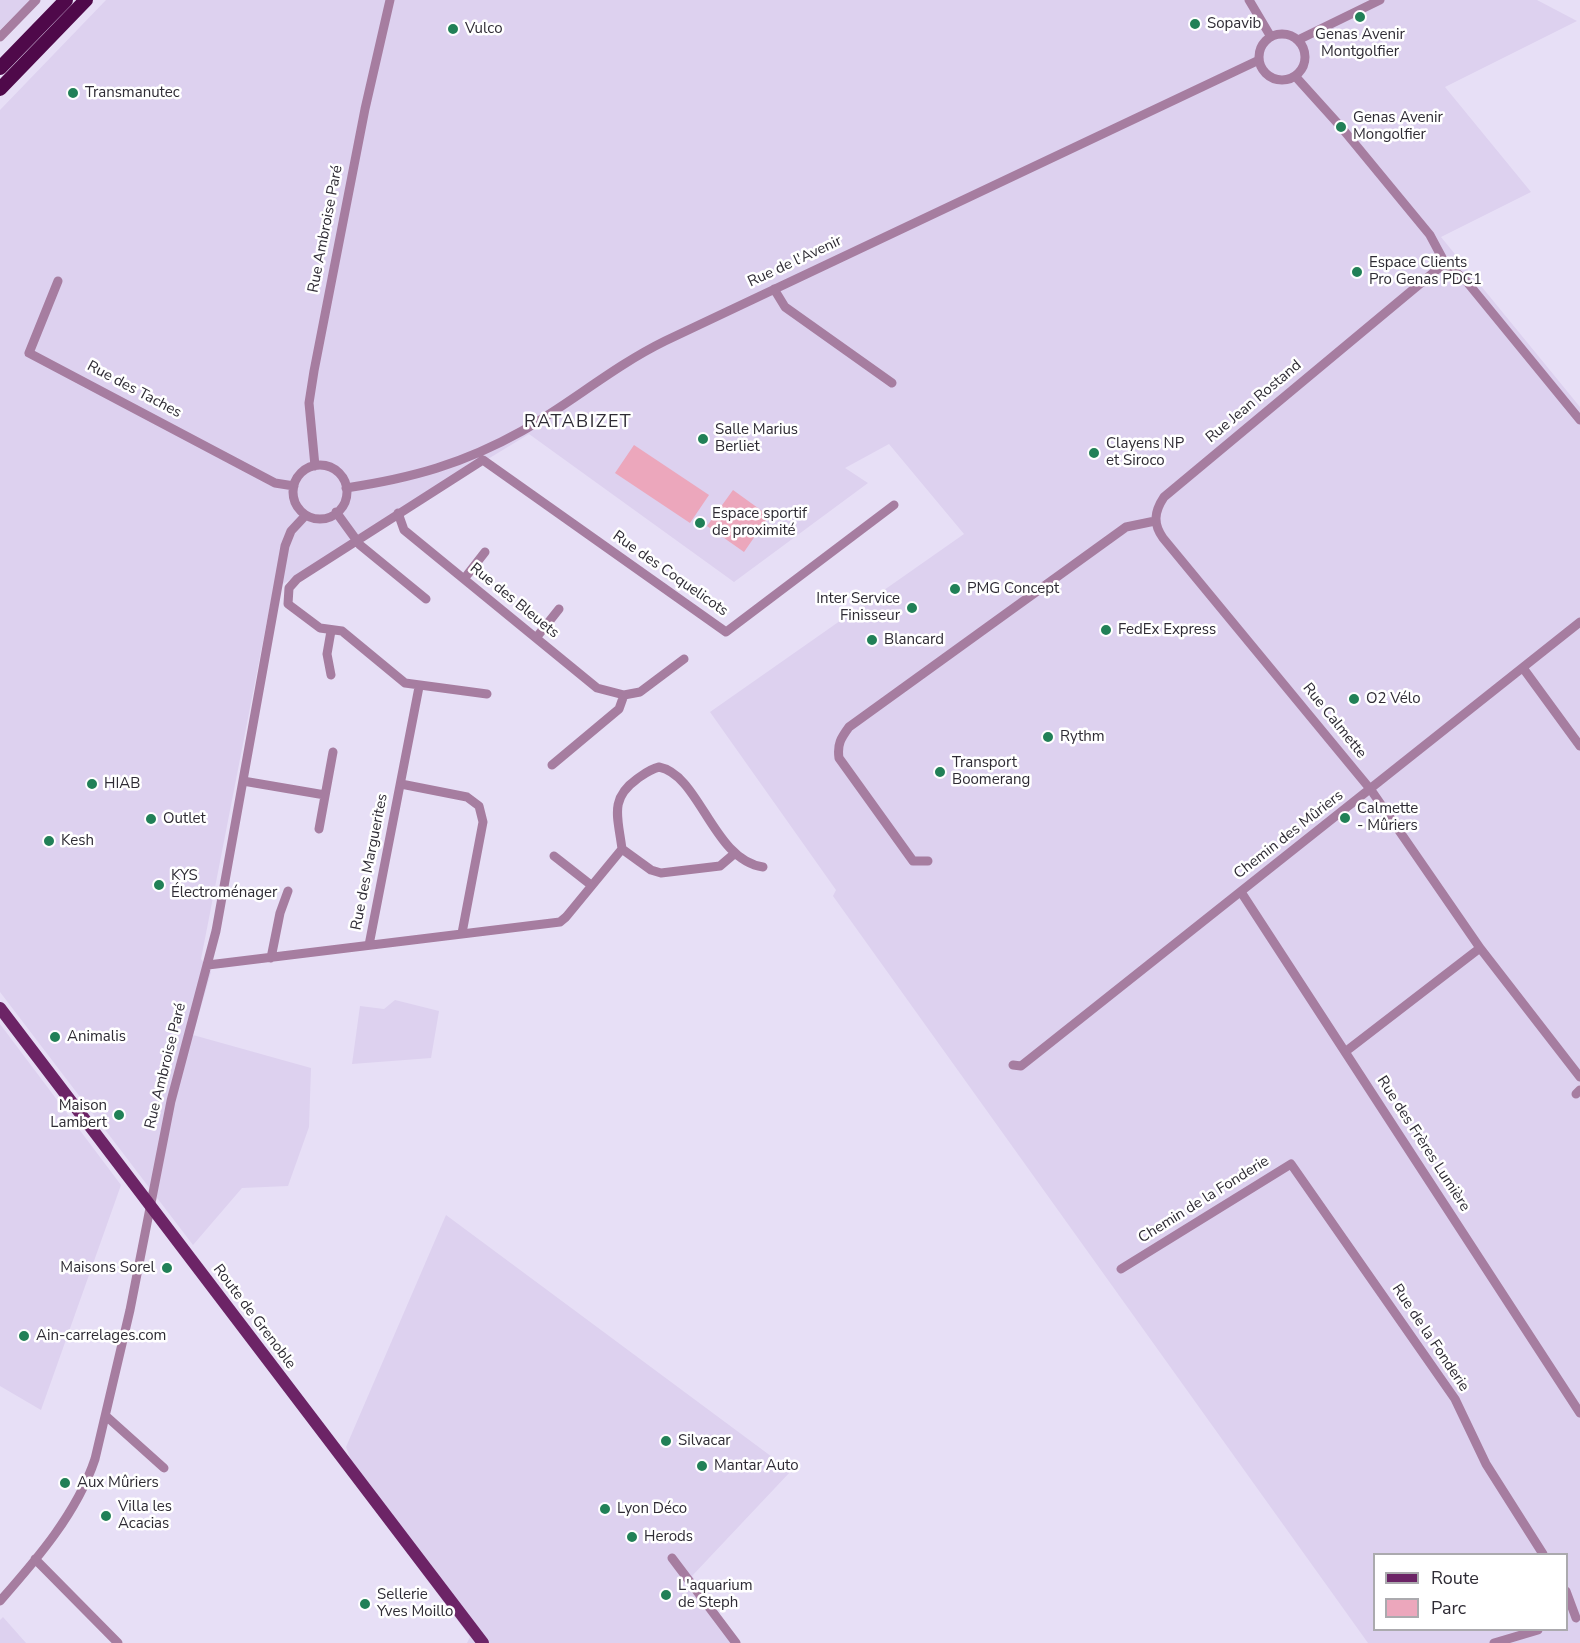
<!DOCTYPE html>
<html>
<head>
<meta charset="utf-8">
<style>
  body { margin:0 }
  #map { position:relative; width:1580px; height:1643px; overflow:hidden; background:#e7dff6; font-family:"Nunito Sans",sans-serif }
  canvas { display:block }
  .legend { position:absolute; left:1373px; top:1553px; width:195px; height:78px; box-sizing:border-box; background:#fff; border:2px solid #abaaae; margin:0; padding:8px 10px; list-style:none; font-size:18px; color:#2e2b34 }
  .legend li { display:flex; align-items:center; gap:12px; height:30px }
  .legend b { width:30px; border:2px solid #abaaae }
</style>
</head>
<body>
<div id="map">
<canvas width="1580" height="1643"></canvas>
<ul class="legend">
<li><b style="height:8px;background:#6c2466"></b>Route</li>
<li><b style="height:16px;background:#eca7bc"></b>Parc</li>
</ul>
</div>
<script>
const context = document.querySelector('canvas').getContext('2d');
context.lineJoin = 'round';
function fillPath(path, color) { context.fillStyle = color; context.fill(path, 'evenodd'); }
function trace(path, color, width, dash) { context.strokeStyle = color; context.lineWidth = width; context.lineCap = dash ? 'butt' : 'round'; context.setLineDash(dash || []); context.stroke(path); }
function label(font, color, halo, rows, align = 'center') {
  context.font = font + ' "Nunito Sans",sans-serif'; context.lineWidth = 5; context.setLineDash([]); context.textBaseline = 'middle'; context.strokeStyle = halo; context.fillStyle = color; for (const [text, x, y, turn = 0] of rows) {
    context.save(); context.translate(x, y); context.rotate((+turn || 0) * Math.PI / 180); context.textAlign = isNaN(turn) ? turn : align; if (halo) context.strokeText(text, 0, 0); context.fillText(text, 0, 0); context.restore();
  }
}
fillPath(new Path2D(`
  M0 0H30L0 30Z
  M106 0H1537L1577 21 1445 87 1531 192 1441 237 1580 407V1643H1368L833 896 836 890 710 712 964 534 889 444 845 468 868 483 734 582 529 434 273 590 201 959 211 972 193 1035 311 1068 309 1127 288 1186 242 1188 193 1245 0 992V110ZM1374 1554H1566V1630H1374Z
  M395 1000 439 1011 431 1058 352 1064 360 1006 384 1009Z
  M0 1024 121 1185 41 1410 0 1386Z
  M446 1215 791 1471 692 1576 741 1643H467L470 1637 365 1497 346 1447Z
  M3 1617 26 1643H0V1620Z`), '#ddd1ef');
fillPath(new Path2D(`
  M634 445 709 495 690 523 615 473Z
  M733 490 769 516 744 552 707 526Z`), '#eca7bc');
trace(new Path2D(`
  M1249 0 1271 37
  M1259 57a23 23 0 1 1 46 0a23 23 0 1 1-46 0Z
  M0 37 36 0
  M1298 40 1380 0
  M1295 76 1341 127 1430 235 1445 263 1467 282 1580 420
  M1445 263 1164 497C1154 512 1153 524 1163 538L1371 790 1480 948 1580 1077
  M58 281 29 353 275 483 294 486
  M774 289 785 307 892 383
  M293 492a27 27 0 1 1 54 0a27 27 0 1 1-54 0Z
  M315 466 309 403 314 371 365 109 390 0
  M346 488C412 478 463 464 522 431 571 403 614 366 665 341L1259 60
  M336 512 360 545 426 599
  M398 513 404 530 597 688 624 695
  M464 579 485 552
  M536 638 559 609
  M1523 668 1580 746
  M331 675 327 654 331 631
  M487 694 405 683 342 631 320 628 288 604 289 588 297 579 483 460 726 632 894 505
  M552 765 619 709 624 695 640 692 684 659
  M243 781 325 795
  M401 784 467 797 479 806 483 822 462 933
  M319 829 333 752
  M622 849C618 817 609 799 637 779 644 774 650 769 659 767 700 775 713 860 763 867
  M554 856 591 885
  M928 861H913L839 758C837 744 841 738 849 727L1126 527 1155 521
  M1241 892 1580 1413
  M369 945 419 687
  M271 958 280 913 288 891
  M208 965 560 922 566 917 622 849 651 870 661 873 720 866 734 854
  M1345 1052 1480 948
  M1013 1065 1021 1066 1580 622
  M1576 1094 1580 1090
  M1121 1269 1291 1164 1455 1399 1486 1464 1543 1554
  M106 1416 164 1468
  M672 1558 736 1643
  M35 1559 118 1643
  M1566 1591 1576 1618
  M0 1601C37 1559 77 1513 95 1459L130 1310 171 1101 216 931 285 546 291 531 305 516
  M1494 1643 1538 1630`), '#a67da0', 9);
trace(new Path2D(`
  M0 1008 483 1643`), '#6c2466', 12);
trace(new Path2D(`
  M0 68 66 0
  M0 89 86 0`), '#4f094a', 14);
for (const [x, y, r, color] of [
  [1360,17,6,"#218057"],
  [1195,24,6,"#218057"],
  [453,29,6,"#218057"],
  [73,93,6,"#218057"],
  [1341,127,6,"#218057"],
  [1357,272,6,"#218057"],
  [703,439,6,"#218057"],
  [1094,453,6,"#218057"],
  [700,523,6,"#218057"],
  [955,589,6,"#218057"],
  [912,608,6,"#218057"],
  [1106,630,6,"#218057"],
  [872,640,6,"#218057"],
  [1354,699,6,"#218057"],
  [1048,737,6,"#218057"],
  [940,772,6,"#218057"],
  [92,784,6,"#218057"],
  [1345,818,6,"#218057"],
  [151,819,6,"#218057"],
  [49,841,6,"#218057"],
  [159,885,6,"#218057"],
  [55,1037,6,"#218057"],
  [119,1115,6,"#218057"],
  [167,1268,6,"#218057"],
  [24,1336,6,"#218057"],
  [666,1441,6,"#218057"],
  [702,1466,6,"#218057"],
  [65,1483,6,"#218057"],
  [605,1509,6,"#218057"],
  [106,1516,6,"#218057"],
  [632,1537,6,"#218057"],
  [666,1595,6,"#218057"],
  [365,1604,6,"#218057"]
]) { const dot = new Path2D(); dot.arc(x, y, r, 0, 2 * Math.PI); context.fillStyle = color; context.fill(dot); trace(dot, '#fff', 2); }
label('15px', '#2e2b34', '#fff', [
  ["Sopavib",1207,24],
  ["Vulco",465,29],
  ["Genas Avenir",1360,35,"center"],
  ["Montgolfier",1360,52,"center"],
  ["Transmanutec",85,93],
  ["Genas Avenir",1353,118],
  ["Mongolfier",1353,135],
  ["Espace Clients",1369,263],
  ["Pro Genas PDC1",1369,280],
  ["Salle Marius",715,430],
  ["Berliet",715,447],
  ["Clayens NP",1106,444],
  ["et Siroco",1106,461],
  ["Espace sportif",712,514],
  ["de proximité",712,531],
  ["PMG Concept",967,589],
  ["Inter Service",900,599,"right"],
  ["Finisseur",900,616,"right"],
  ["FedEx Express",1118,630],
  ["Blancard",884,640],
  ["O2 Vélo",1366,699],
  ["Rythm",1060,737],
  ["Transport",952,763],
  ["Boomerang",952,780],
  ["HIAB",104,784],
  ["Calmette",1357,809],
  ["- Mûriers",1357,826],
  ["Outlet",163,819],
  ["Kesh",61,841],
  ["KYS",171,876],
  ["Électroménager",171,893],
  ["Animalis",67,1037],
  ["Maison",107,1106,"right"],
  ["Lambert",107,1123,"right"],
  ["Maisons Sorel",155,1268,"right"],
  ["Ain-carrelages.com",36,1336],
  ["Silvacar",678,1441],
  ["Mantar Auto",714,1466],
  ["Aux Mûriers",77,1483],
  ["Villa les",118,1507],
  ["Acacias",118,1524],
  ["Lyon Déco",617,1509],
  ["Herods",644,1537],
  ["L'aquarium",678,1586],
  ["de Steph",678,1603],
  ["Sellerie",377,1595],
  ["Yves Moillo",377,1612]
], 'left');
label('15px', '#2e2b34', '#fff', [
  ["Rue Ambroise Paré",326,229,-79],
  ["Rue de l'Avenir",795,262,-25],
  ["Rue des Taches",134,390,28],
  ["Rue Jean Rostand",1254,402,-40],
  ["Rue des Coquelicots",670,574,35],
  ["Rue des Bleuets",514,601,39],
  ["Rue Calmette",1334,721,51],
  ["Chemin des Mûriers",1289,835,-38],
  ["Rue des Marguerites",370,862,-79],
  ["Rue Ambroise Paré",166,1066,-76],
  ["Rue des Frères Lumière",1423,1144,57],
  ["Chemin de la Fonderie",1204,1200,-32],
  ["Route de Grenoble",254,1317,53],
  ["Rue de la Fonderie",1430,1338,56]
]);
context.letterSpacing = '1.5px';
label('18px', '#2e2b34', '#fff', [
  ["RATABIZET",578,423]
]);
context.letterSpacing = '0px';
</script>
</body>
</html>
